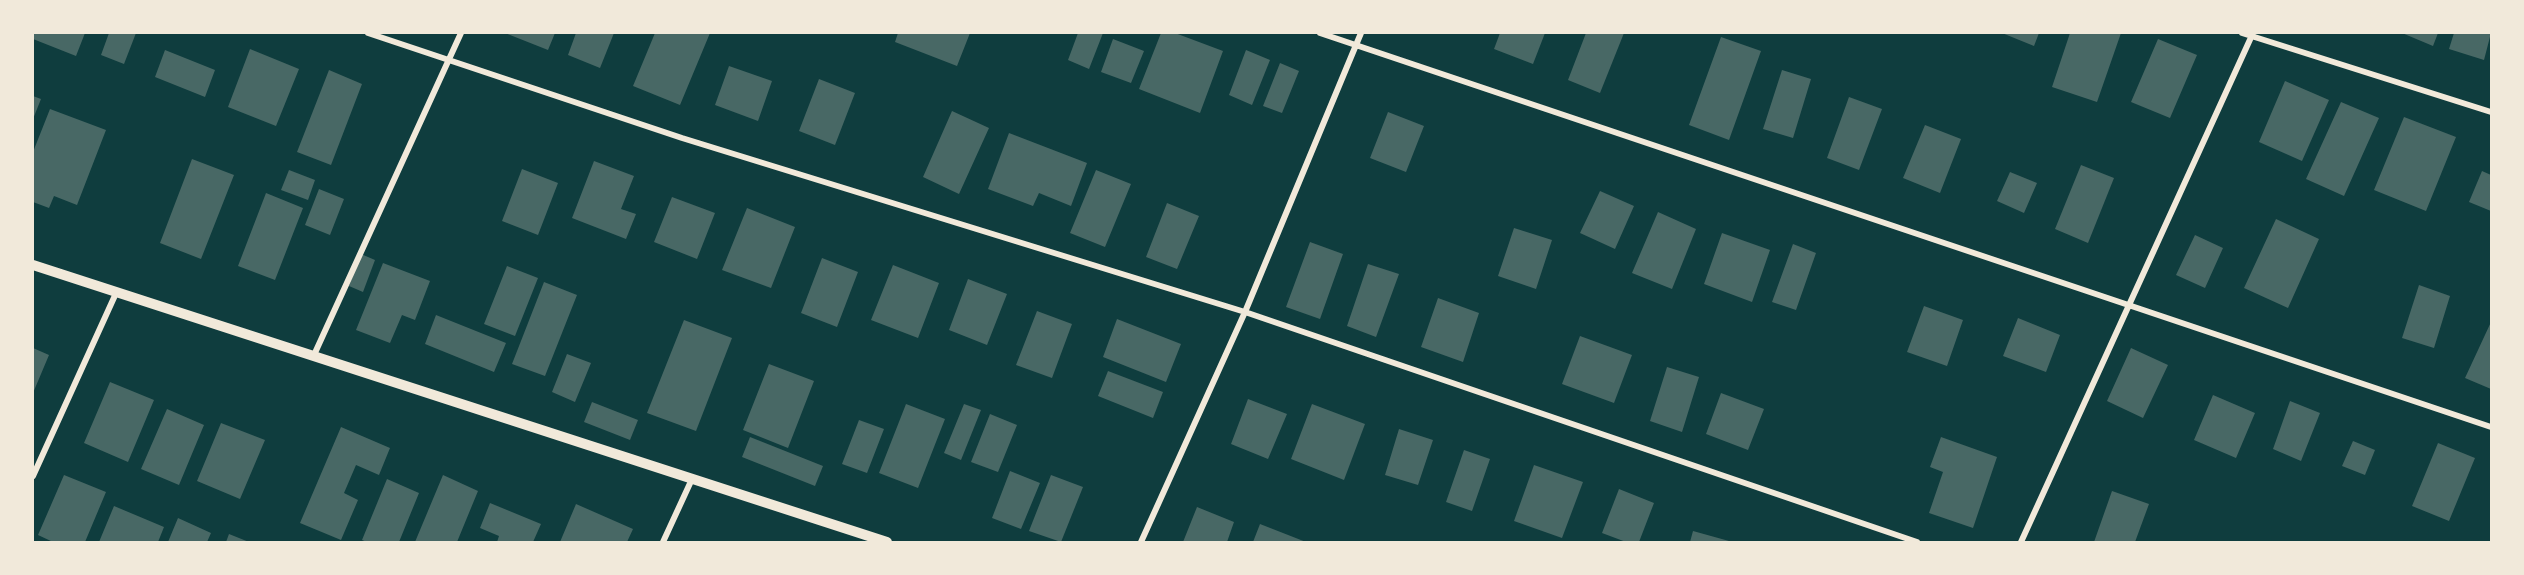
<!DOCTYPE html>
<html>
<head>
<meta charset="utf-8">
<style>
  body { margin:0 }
  #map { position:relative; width:2524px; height:575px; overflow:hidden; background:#0f3d3e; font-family:"Titillium Web",sans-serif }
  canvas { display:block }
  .frame { position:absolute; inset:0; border:34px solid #f1e9da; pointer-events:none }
</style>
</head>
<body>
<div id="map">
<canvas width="2524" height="575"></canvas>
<div class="frame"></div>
</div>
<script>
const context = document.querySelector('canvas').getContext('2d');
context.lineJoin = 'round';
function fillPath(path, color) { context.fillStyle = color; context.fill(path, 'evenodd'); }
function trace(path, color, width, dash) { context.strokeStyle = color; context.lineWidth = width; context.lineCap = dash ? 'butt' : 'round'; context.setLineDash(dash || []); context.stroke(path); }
fillPath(new Path2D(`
  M33 33H85L76 56 33 39Z
  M109 33H136L124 64 101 55Z
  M505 33H555L548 50Z
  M576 33H614L600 68 568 55Z
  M655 33H710L680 105 633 86Z
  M898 33H970L957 66 895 42Z
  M1078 33H1103L1089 69 1068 60Z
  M1161 33H1175L1223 51 1200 113 1139 89Z
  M1500 33H1545L1533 64 1494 49Z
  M1586 33H1624L1600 93 1568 80Z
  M2002 33H2039L2034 46Z
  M2070 33H2121L2097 102 2052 87Z
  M2402 33H2438L2433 46Z
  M2454 33H2491L2484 60 2449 49Z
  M1721 37 1761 51 1729 140 1689 125Z
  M1113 39 1144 51 1131 83 1101 72Z
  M2158 39 2197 55 2170 118 2131 102Z
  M250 49 299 69 276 126 228 107Z
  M165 50 215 70 205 97 155 77Z
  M1246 50 1270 60 1252 105 1229 95Z
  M1280 63 1299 71 1282 113 1263 106Z
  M729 66 772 81 758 121 715 105Z
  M329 70 362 84 331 165 297 152Z
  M1782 70 1811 79 1793 138 1763 129Z
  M819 79 855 93 835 145 799 131Z
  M2285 81 2329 100 2302 161 2259 142Z
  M33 96 41 99 33 119Z
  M1849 97 1882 109 1859 170 1827 158Z
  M2341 102 2379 118 2344 196 2306 179Z
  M50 109 106 130 77 205 54 196 49 208 33 202V152Z
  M952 111 989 128 959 194 923 177Z
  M1388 112 1424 126 1406 172 1370 158Z
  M2404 117 2456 137 2426 211 2374 190Z
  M1925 125 1961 139 1940 193 1903 178Z
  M1009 133 1087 163 1071 206 1039 193 1033 206 988 189Z
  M192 159 234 175 201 259 160 243Z
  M594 161 634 176 621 209 636 214 626 239 572 218Z
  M2081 165 2114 178 2088 243 2055 229Z
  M522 169 558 183 538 235 502 221Z
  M289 170 315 180 308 200 281 190Z
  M1096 170 1131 184 1105 247 1070 233Z
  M2482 171 2491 175V211L2469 202Z
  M2010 172 2037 183 2024 213 1997 201Z
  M319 189 344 199 330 235 305 225Z
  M1600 191 1634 206 1615 249 1580 233Z
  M266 193 303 208 275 280 238 266Z
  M672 197 715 213 697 259 654 242Z
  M1167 203 1199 216 1177 269 1146 257Z
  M747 208 795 227 771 288 722 270Z
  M1658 212 1696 229 1672 289 1632 273Z
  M2276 219 2319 239 2288 308 2244 288Z
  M1514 228 1552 240 1536 289 1498 276Z
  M1722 233 1770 250 1752 302 1704 284Z
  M2195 235 2223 248 2205 288 2176 275Z
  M1310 242 1343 254 1320 319 1286 307Z
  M1793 244 1816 253 1796 310 1772 302Z
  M361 254 375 260 363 292 349 286Z
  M822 258 858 272 837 327 801 313Z
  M383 263 430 281 415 320 402 315 390 343 356 330Z
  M1368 264 1399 274 1376 337 1347 326Z
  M893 265 939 283 918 338 871 320Z
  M507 266 538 278 515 336 484 324Z
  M968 279 1007 294 987 345 949 330Z
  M544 282 577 295 545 376 512 364Z
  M2419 285 2450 296 2434 348 2402 338Z
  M1438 298 1479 313 1463 362 1421 347Z
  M1924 306 1963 320 1947 366 1907 352Z
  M1037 311 1072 324 1052 378 1016 365Z
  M436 315 506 343 494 372 425 344Z
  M2018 318 2060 335 2046 372 2003 356Z
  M1117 319 1181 344 1166 382 1103 357Z
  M684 320 732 338 696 431 647 413Z
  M2491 322V389L2465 378Z
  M1580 336 1632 355 1614 403 1562 384Z
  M33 348 49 355 33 393Z
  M2131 348 2168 365 2143 418 2107 401Z
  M567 354 591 363 575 402 552 392Z
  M769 364 814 381 788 448 743 430Z
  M1667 367 1699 377 1682 432 1650 421Z
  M1108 371 1163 392 1153 418 1098 396Z
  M110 382 154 400 128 462 84 443Z
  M1721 393 1764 409 1748 450 1706 434Z
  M2213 395 2255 413 2236 458 2194 440Z
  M1248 399 1287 414 1268 459 1231 444Z
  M2290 401 2320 413 2301 461 2273 449Z
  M592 402 638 420 630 440 584 422Z
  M906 404 945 419 918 488 879 473Z
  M964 404 981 410 961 460 944 453Z
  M1312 404 1365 424 1344 480 1291 459Z
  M167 409 204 425 179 485 141 469Z
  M990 414 1017 425 998 472 971 462Z
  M859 420 884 429 867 473 842 464Z
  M221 423 265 440 240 499 197 481Z
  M341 427 390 448 379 475 356 465 344 493 358 500 341 540 300 523Z
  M1399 429 1433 440 1418 485 1385 475Z
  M750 437 823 466 815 486 742 457Z
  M1941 437 1997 457 1973 528 1929 513 1943 472 1930 467Z
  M2353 441 2375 450 2365 475 2342 466Z
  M2438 443 2475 458 2449 521 2412 506Z
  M1464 450 1490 459 1472 511 1446 502Z
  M1534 465 1583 482 1562 538 1514 521Z
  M1010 471 1040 483 1021 529 992 518Z
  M64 475 106 492 85 542H53L38 535Z
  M443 475 478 491 457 542H415Z
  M1051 475 1083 487 1061 542 1029 531Z
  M387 479 419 493 399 542H367L362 540Z
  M1619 489 1654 503 1639 542H1626L1602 533Z
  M2112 491 2149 504 2135 542H2094Z
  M490 503 541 524 533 542H497L499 536 480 528Z
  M576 504 633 529 627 542H560Z
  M114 506 164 527 158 542H99Z
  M1197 507 1234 522 1227 542H1183Z
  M178 518 211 533 207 542H168Z
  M1260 524 1306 542H1253Z
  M1693 531 1729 541 1728 542H1690Z
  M229 534 249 542H226Z`), '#486865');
trace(new Path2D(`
  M368 33 682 138 1245 312 1917 542
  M1320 33 2491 427
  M2242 33 2491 112
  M314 355 461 33
  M33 476 117 291
  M663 542 692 479
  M1141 542 1245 312 1361 33
  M2021 542 2253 33`), '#f1e9da', 6);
trace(new Path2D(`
  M33 265 887 542`), '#f1e9da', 10);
</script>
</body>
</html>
